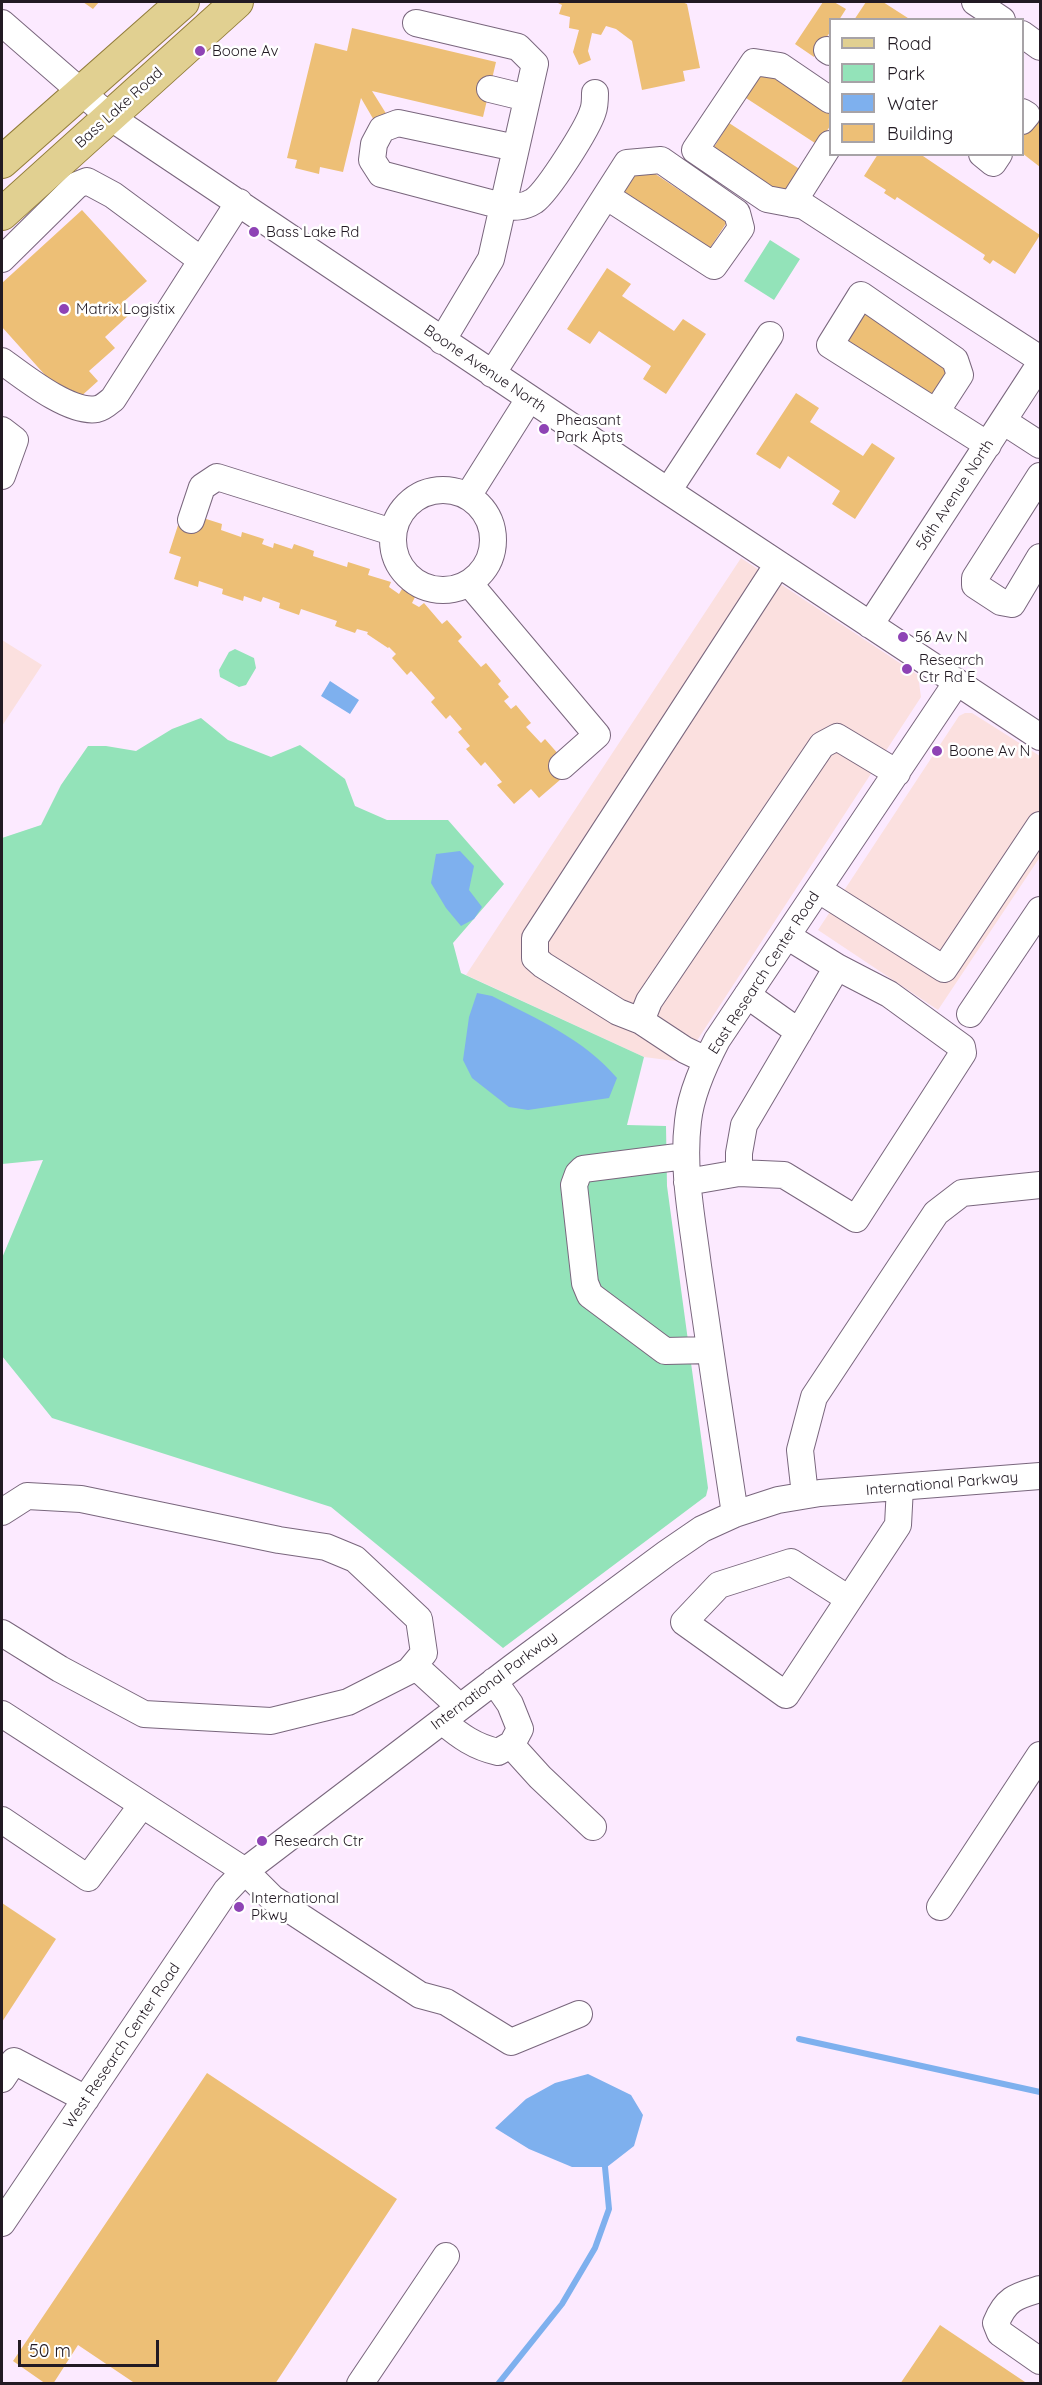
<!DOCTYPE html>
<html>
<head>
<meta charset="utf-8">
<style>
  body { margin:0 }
  #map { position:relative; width:1042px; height:2385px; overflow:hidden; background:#fceaff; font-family:Quicksand,sans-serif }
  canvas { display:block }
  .frame { position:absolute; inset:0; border:3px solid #221a23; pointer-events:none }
  .legend { position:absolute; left:829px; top:18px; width:195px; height:138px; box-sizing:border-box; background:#fff; border:2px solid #a7a3a7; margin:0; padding:8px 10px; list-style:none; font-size:18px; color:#221a23 }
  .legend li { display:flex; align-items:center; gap:12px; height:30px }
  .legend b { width:30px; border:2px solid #a7a3a7 }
  .scale { position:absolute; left:18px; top:2340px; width:141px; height:27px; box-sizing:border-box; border:3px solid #221a23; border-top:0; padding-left:8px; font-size:18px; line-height:21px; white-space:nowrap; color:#221a23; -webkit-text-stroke:4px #fff; paint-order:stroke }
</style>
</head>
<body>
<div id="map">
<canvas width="1042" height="2385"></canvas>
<div class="frame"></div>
<ul class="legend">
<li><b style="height:8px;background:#e1d091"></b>Road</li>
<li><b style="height:16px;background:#93e3b9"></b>Park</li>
<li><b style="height:16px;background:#7eb0ee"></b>Water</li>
<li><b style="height:16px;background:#edbf76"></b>Building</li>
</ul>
<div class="scale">50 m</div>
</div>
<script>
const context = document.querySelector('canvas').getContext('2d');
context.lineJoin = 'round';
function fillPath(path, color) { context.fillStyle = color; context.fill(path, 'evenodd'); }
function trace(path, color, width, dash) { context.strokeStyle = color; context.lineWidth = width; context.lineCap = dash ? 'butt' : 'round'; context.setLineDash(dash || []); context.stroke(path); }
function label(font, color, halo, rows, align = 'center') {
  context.font = font + ' Quicksand,sans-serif'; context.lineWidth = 5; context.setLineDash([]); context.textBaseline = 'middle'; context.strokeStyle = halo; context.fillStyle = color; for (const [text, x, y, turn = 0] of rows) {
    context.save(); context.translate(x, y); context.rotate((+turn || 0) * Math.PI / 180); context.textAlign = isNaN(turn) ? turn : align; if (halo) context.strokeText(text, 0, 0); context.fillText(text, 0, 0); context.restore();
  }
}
fillPath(new Path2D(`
  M741 558 918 675 921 697 683 1062 644 1057 466 975Z
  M2 640 42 665 2 726Z
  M965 713H972L1040 756V857L938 1010 818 930 959 716Z`), '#fbe0df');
fillPath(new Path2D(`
  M770 240 800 259 774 300 744 281Z
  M235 649 254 658 256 668 246 685 239 687 220 677 219 670 229 652Z
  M201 718 228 740 271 757 300 745 345 779 355 806 387 820H448L504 884 453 943 461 973 644 1057 627 1125 666 1126 667 1186 708 1488 706 1496 503 1648 331 1507 52 1418 2 1356V1258L43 1160 2 1164V838L41 825 61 785 88 746H106L136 751 172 729Z`), '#93e3b9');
fillPath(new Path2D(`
  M330 681 359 700 350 714 321 696Z
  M460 851 474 866 469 890 482 907 474 919 461 926 446 908 431 883 436 854Z
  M477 993 492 996C537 1019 584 1039 617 1078L609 1098 528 1110 509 1107 472 1078 463 1060 469 1017Z
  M588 2074 631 2095 643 2115 634 2146 607 2167H572L529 2149 495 2128 526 2099 555 2083Z`), '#7eb0ee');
trace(new Path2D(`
  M799 2039 1040 2092
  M498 2384 562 2304 595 2248 609 2209 605 2167`), '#7eb0ee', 6);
fillPath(new Path2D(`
  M83 2H99L93 9Z
  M556 2H682L687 4 700 68 683 71 685 81 642 90 632 41 616 29 606 26 601 35 592 33 588 51 591 60 579 65 573 52 579 30 569 28 570 17 559 14 562 5Z
  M823 2H834L846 9 839 20H830V32L814 57 795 44Z
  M866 2H883L911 20H854Z
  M352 28 496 62 483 117 372 91 387 115 375 122 361 98 343 172 320 167 319 174 295 168 297 160 287 158 315 43 347 51Z
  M765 69 830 111V126L818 145 746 98Z
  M1040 110V167L1022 153V134Z
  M729 123 801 170 783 199 711 152Z
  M878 154H920L1040 235 1015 274 993 260 990 264 983 259 985 255 897 197 895 200 884 193 886 190 864 176Z
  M642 165 727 222 708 251 623 194Z
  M82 210 147 281 121 304 130 314 105 337 115 348 89 371 98 381 78 399 69 389 62 394 2 327V283Z
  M607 268 631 284 622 296 674 331 683 319 706 334 666 394 643 379 651 366 599 331 590 344 567 329Z
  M864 311 950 369 931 398 845 340Z
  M796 393 819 408 810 422 863 456 872 443 895 458 855 519 832 504 840 491 788 456 780 469 756 454Z
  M181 516 200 517 222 524 221 530 241 537 242 532 264 539 262 544 273 548 274 543 292 549 294 544 314 551 313 556 347 567 348 562 370 569 368 575 391 582 389 587 399 594 402 589 415 597 412 603 419 607 424 603 442 624 447 620 462 637 458 641 481 667 486 663 501 681 498 684 509 697 504 701 511 709 516 705 531 723 526 727 541 743 545 739 560 756 568 773 539 798 531 789 514 804 497 785 502 782 485 762 481 766 466 749 470 746 458 732 462 729 450 715 446 719 431 702 435 698 411 671 407 675 392 658 396 654 389 647 388 648 367 634 368 632 357 629 355 633 335 626 337 621 301 609 299 615 279 608 280 603 263 597 261 602 244 596 243 601 222 594 223 589 199 581 198 587 174 579 181 557 169 553Z
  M2 1903 56 1939 2 2022Z
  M207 2073 397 2199 275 2384H136L78 2345 53 2384H46L13 2361Z
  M940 2325 1028 2384H900Z`), '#edbf76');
const minor = new Path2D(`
  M975 2 1002 20
  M2 23 110 117 668 491 1040 737
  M416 23 518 47 535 64 491 259 442 341
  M1022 34 1040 47
  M827 50 830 52
  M490 89 527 98
  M830 100 780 66 754 62 695 150 767 199 804 206 1040 359
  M1022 112 1027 115 1022 121
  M516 148 398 123 382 129 374 144 372 160 381 174 502 206C514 207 523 208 534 201 548 191 588 128 593 111 595 106 595 99 595 93
  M982 154 993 163 999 154
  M792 204 830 144
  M2 259 77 185 87 181 113 195 201 260
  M2 361C24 377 70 414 97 409 103 408 108 403 113 399L239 202
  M492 374 627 163 661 160 737 213 741 228 714 266 606 196
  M936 412 960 375 955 360 861 295 830 345 988 445
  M1003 421 1040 445
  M2 430 15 440 2 476
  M1040 476 975 578V585L1001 602 1012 604 1040 557
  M393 540a50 50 0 1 1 100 0a50 50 0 1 1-100 0Z
  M668 491 770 335
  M468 496 529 399
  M191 520 202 487 217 477 392 532
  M469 583 597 735 562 766
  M870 625 1040 364
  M819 890 944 969 1040 825
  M747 995 799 1032
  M970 1014 1040 910
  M641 1021 618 1012 543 965 535 958V938L778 564
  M706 1060 685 1050 641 1021 649 1001 822 745 837 737 897 773
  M685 1156 583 1169 578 1174 574 1185 585 1283 590 1295 665 1351 710 1350
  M739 1173 784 1175 856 1219 963 1053 962 1047 889 994 837 967
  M687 1182 739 1173V1153L744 1125 837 967 787 936
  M805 1495 800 1450 814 1397 936 1213 962 1193 1040 1185
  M2 1512 27 1496 81 1499 279 1540 326 1547 355 1559 419 1619 424 1653 409 1671 348 1702 271 1721 144 1714 60 1669 2 1633
  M735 1514C722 1431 710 1349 698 1266 692 1218 682 1170 688 1121 691 1093 704 1065 717 1040L957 682
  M849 1599 791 1562 719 1585 684 1622 786 1695 898 1525 900 1487
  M414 1665 460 1707
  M2 1714 245 1871 272 1898 420 1995 446 2002 511 2042 579 2014
  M442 1721C460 1736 475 1747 498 1752L512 1744 520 1729 510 1704 494 1681
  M511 1745 540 1777 593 1827
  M2 1820 88 1878 142 1805
  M940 1907 1040 1755
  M2 2079 14 2061 86 2099
  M2 2223 226 1891 245 1871 513 1667 667 1553 702 1529 735 1514 778 1500 820 1493 1040 1476
  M1040 2289C1017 2296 1006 2298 996 2323L1000 2333 1040 2361
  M360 2384 446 2256`);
const major = new Path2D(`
  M2 162 183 2
  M2 214 237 2`);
trace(minor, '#79667d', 28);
trace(major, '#917c3a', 34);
trace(minor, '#fff', 26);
trace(major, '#e1d091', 32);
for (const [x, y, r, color] of [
  [200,51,6,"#8e43b5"],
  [254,232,6,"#8e43b5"],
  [64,309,6,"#8e43b5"],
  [544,429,6,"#8e43b5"],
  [903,637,6,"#8e43b5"],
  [907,669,6,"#8e43b5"],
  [937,751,6,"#8e43b5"],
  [262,1841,6,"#8e43b5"],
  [239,1907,6,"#8e43b5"]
]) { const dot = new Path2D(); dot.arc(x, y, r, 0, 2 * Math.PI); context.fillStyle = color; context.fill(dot); trace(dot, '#fff', 2); }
label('15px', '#221a23', '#fff', [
  ["Boone Av",212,51],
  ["Bass Lake Rd",266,232],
  ["Matrix Logistix",76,309],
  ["Pheasant",556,420],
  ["Park Apts",556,437],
  ["56 Av N",915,637],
  ["Research",919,660],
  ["Ctr Rd E",919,677],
  ["Boone Av N",949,751],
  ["Research Ctr",274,1841],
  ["International",251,1898],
  ["Pkwy",251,1915]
], 'left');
label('15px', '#221a23', '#fff', [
  ["Bass Lake Road",119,108,-42],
  ["Boone Avenue North",485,369,34],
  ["56th Avenue North",955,495,-57],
  ["East Research Center Road",764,973,-57],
  ["International Parkway",942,1484,-5],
  ["International Parkway",494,1681,-37],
  ["West Research Center Road",122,2046,-56]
]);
</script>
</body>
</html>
